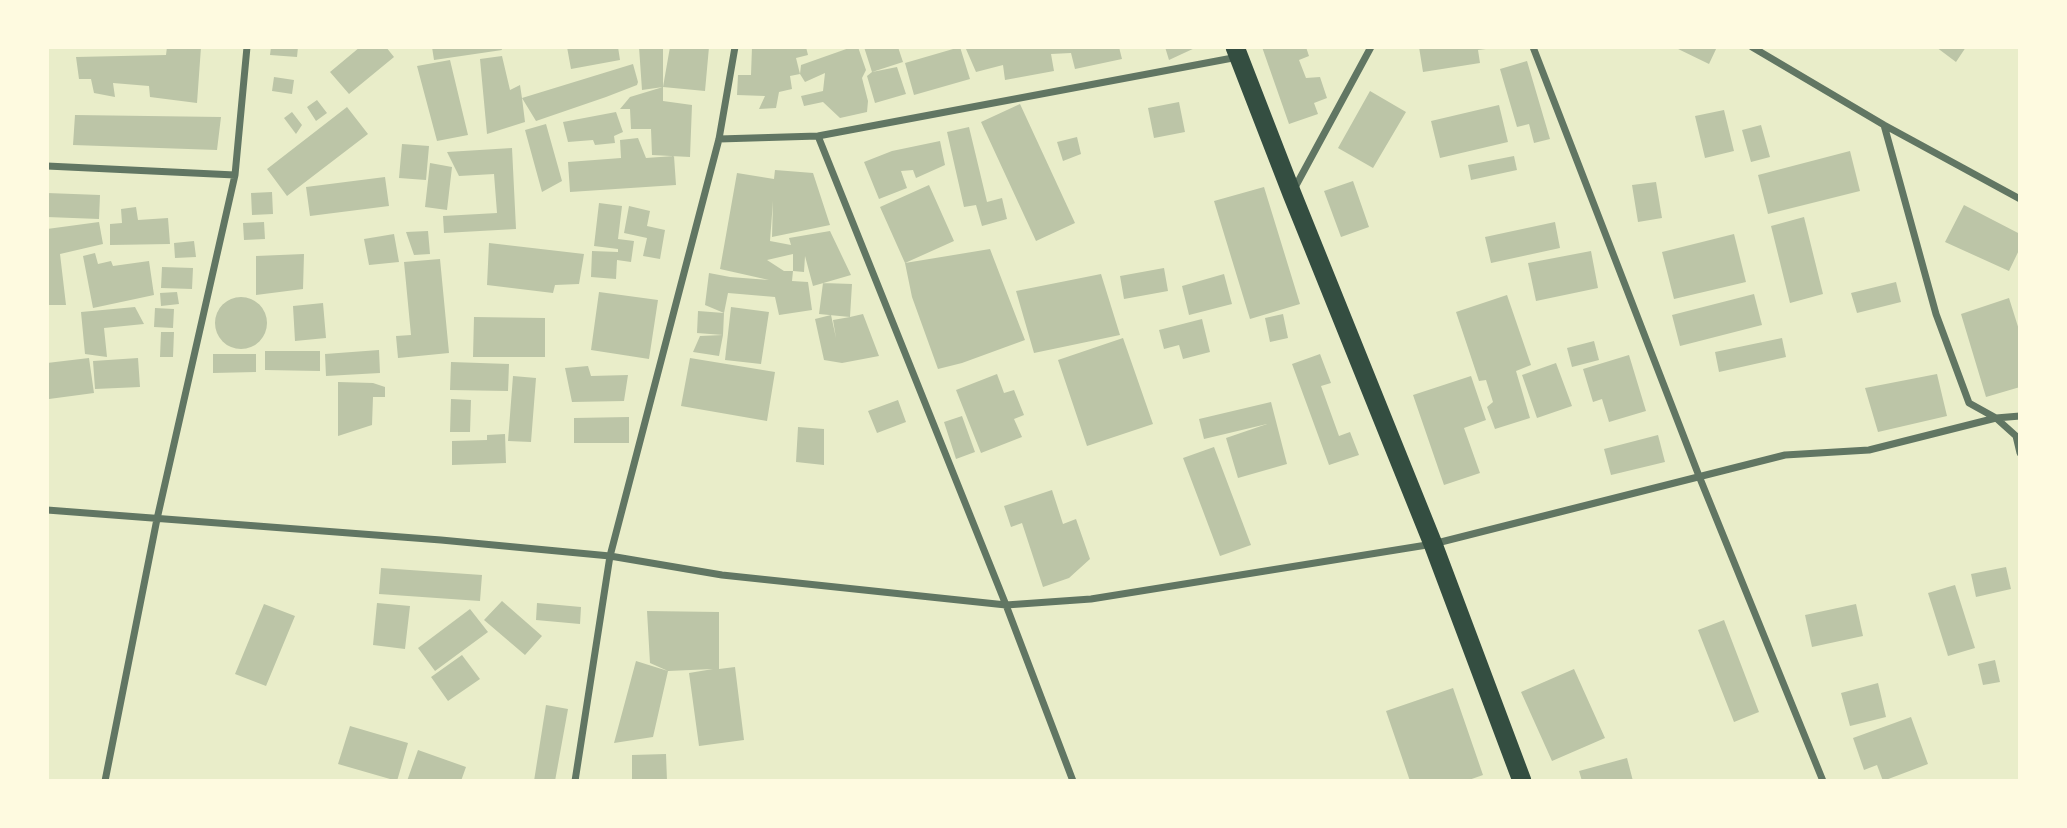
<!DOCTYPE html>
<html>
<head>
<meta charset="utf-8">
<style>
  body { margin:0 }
  #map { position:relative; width:2067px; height:828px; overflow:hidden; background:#e9edc9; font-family:Karla,sans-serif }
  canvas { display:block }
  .frame { position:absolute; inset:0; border:49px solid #fefae0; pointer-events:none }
</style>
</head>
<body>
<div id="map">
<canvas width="2067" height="828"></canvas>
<div class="frame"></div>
</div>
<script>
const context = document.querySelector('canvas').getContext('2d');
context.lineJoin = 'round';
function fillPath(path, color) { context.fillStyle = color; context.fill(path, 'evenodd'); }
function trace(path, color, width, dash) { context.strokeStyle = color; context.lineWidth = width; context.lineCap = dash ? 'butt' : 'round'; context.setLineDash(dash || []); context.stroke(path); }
fillPath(new Path2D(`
  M167 47H201L197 103 150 97 149 86 113 83 115 97 94 93 91 79H79L76 57 166 55Z
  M271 47H298L297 57 270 55Z
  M360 47H386L394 57 349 94 330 72Z
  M432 47H501L502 50 434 60Z
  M567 47H618L620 60 571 69Z
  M639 47H663V101L692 105 690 157 652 155 651 129H631L630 109H620L630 97 663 87 642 90Z
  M670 47H709L705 91 663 87Z
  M752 47H806L808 55 796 58 800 74 801 65 852 47H858L866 70 862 78 868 101 867 112 840 118 823 102 804 106 801 96 823 91 825 73 805 82 800 74 790 76 792 89 779 92 776 108 759 109 765 96 737 95 738 75H751Z
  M864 47H898L903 62 872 72Z
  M960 47 970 79 914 95 905 63Z
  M974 47H1119L1122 59 1075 69 1071 53 1051 54 1054 71 1005 80 1003 65 976 72 966 49Z
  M1165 47H1197L1169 60Z
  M1262 47H1306L1309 56 1299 60 1306 78 1320 77 1327 98 1314 103 1318 114 1289 124Z
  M1419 47H1485L1486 49 1478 50 1480 63 1423 72Z
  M1674 47H1717L1709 64Z
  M1936 47H1966L1956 62Z
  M502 56 510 90 520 85 522 98 633 64 638 82 637 85 606 97 536 121 522 98 525 122 487 134 480 59Z
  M450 60 468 135 437 141 417 66Z
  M1527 61 1550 139 1534 143 1529 124 1517 127 1500 69Z
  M897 67 906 94 875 103 867 76 872 72Z
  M274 77 294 80 292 94 272 91Z
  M1370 91 1406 112 1373 168 1338 148Z
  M317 100 327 113 316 121 307 107Z
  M1179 102 1185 132 1154 138 1148 108Z
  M1020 104 1075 223 1036 241 981 122Z
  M1499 105 1508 142 1440 158 1431 121Z
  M347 107 368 134 287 196 267 169Z
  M1724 110 1734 151 1705 158 1695 116Z
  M292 112 302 125 296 134 284 118Z
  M616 112 623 132 614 136 615 143 595 145 593 140 568 142 563 122Z
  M75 115 221 117 217 150 73 145Z
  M546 124 562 181 542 192 525 130Z
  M1761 125 1770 157 1751 162 1742 130Z
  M969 127 987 202 1002 198 1007 219 982 226 976 205 964 207 947 132Z
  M1077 137 1081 154 1063 161 1057 142Z
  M638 138 646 158 674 156 676 185 570 192 568 162 621 158 620 140Z
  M940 141 945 165 916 178 913 170 901 171 907 188 879 199 864 162 892 151Z
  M402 144 429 146 426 180 399 178Z
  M512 148 516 229 444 233 443 216 497 213 494 174 459 176 447 152Z
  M1850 151 1860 191 1768 214 1758 175Z
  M1514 156 1517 170 1471 180 1468 165Z
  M430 163 452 167 447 210 425 207Z
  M775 170 813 173 830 225 772 237 773 201 770 241 791 245 789 238 830 231 851 275 813 286 805 256 804 272 793 271 792 281 808 282 812 310 779 315 775 297 728 293 724 313 723 335 697 333 698 311 724 313 705 305 709 273 730 277 769 280 720 269 737 173 774 179ZM793 254V271H784L767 260Z
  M385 177 389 206 310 216 306 187Z
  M1353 181 1369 227 1341 237 1324 191Z
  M1656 182 1662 218 1638 222 1632 185Z
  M929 185 954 241 905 263 880 207Z
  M1264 187 1300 304 1250 319 1214 201Z
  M272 192 273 214 252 215 251 193Z
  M47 193 100 195 99 219 47 217Z
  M599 203 622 206 618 239 634 241 631 262 617 260 616 279 591 277 592 251 618 252V249L594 246Z
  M1964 205 2020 234V248L2009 271 1945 242Z
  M629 206 650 211 647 226 665 230 660 259 643 256 647 238 624 233Z
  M136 207 138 220 168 218 170 244 110 245V224L122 223 121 209Z
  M1804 217 1823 294 1790 303 1771 226Z
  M99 222 103 244 60 254 66 305H47V229Z
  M264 222 265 239 244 240 243 223Z
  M1555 222 1560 248 1491 263 1485 237Z
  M428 231 430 254 414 255 406 232Z
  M394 234 399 262 369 265 364 239Z
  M1734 234 1746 282 1674 299 1662 252Z
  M194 241 196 257 175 258 174 243Z
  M489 243 584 254 579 284 555 285 553 293 487 285Z
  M990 249 1025 340 962 363 938 369 912 297 905 263Z
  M1591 251 1598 288 1536 301 1528 263Z
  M95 253 98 264 111 261 113 266 149 261 154 295 93 308 83 256Z
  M304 254 303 289 256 295V256Z
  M440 259 449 353 398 358 396 336 411 335 404 262Z
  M162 267 193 268 192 289 161 288Z
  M1164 268 1168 291 1124 299 1120 276Z
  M1101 274 1120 335 1034 353 1016 291Z
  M1224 274 1232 304 1189 315 1182 286Z
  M1896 282 1901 302 1857 313 1851 293Z
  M823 283 852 284 850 317 863 314 879 356 842 363 824 360 815 319 831 315 836 338 833 320 850 317 819 314Z
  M177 292 179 304 161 306 160 293Z
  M599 292 658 300 649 359 591 350Z
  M1754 294 1762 325 1680 346 1672 315Z
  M1507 295 1531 365 1516 371 1530 418 1495 429 1487 407 1493 402 1486 380 1479 381 1456 312Z
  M215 323a26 26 0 1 1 52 0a26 26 0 1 1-52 0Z
  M2009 298 2020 333V387L1986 397 1961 314Z
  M323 303 326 338 295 341 293 306Z
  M135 307 144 324 104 328 107 357 85 354 81 312Z
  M731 307 769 312 761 364 725 360Z
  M155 308 174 309 173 328 154 327Z
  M1283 314 1288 338 1270 342 1265 318Z
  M474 317 545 318V357H473Z
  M1202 319 1210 352 1183 359 1179 345 1164 349 1159 330Z
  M161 332H174L173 357H160Z
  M723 335 719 356 693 352 700 336Z
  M1123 338 1153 424 1087 446 1058 360Z
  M1782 338 1786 357 1719 372 1715 352Z
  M1594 341 1599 360 1572 367 1567 348Z
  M379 350 380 373 326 376 325 354Z
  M265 351H320V371L265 370Z
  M213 354H256V372L213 373Z
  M1320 354 1331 383 1321 386 1339 436 1350 432 1359 455 1329 465 1292 364Z
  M1629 355 1646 411 1609 422 1602 399 1593 402 1583 369Z
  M89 358 94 393 49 399 47 363Z
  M138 358 140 387 95 389 93 361Z
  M690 358 775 372 767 421 681 406Z
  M451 362 509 364 508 391 450 390Z
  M1556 363 1572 406 1537 418 1522 375Z
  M588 366 591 376 628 375 624 401 572 402 565 368Z
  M997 374 1004 393 1014 390 1024 415 1014 419 1022 437 981 453 956 390Z
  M1937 374 1947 416 1878 432 1865 388Z
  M513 376 536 378 531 442 508 441Z
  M1471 376 1486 420 1464 428 1480 473 1444 485 1413 395Z
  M338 382 373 383 385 387V397H373L372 425 338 436Z
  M451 399 471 400 470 432H450Z
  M898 400 906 422 877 433 868 411Z
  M1271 402 1287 464 1238 478 1226 438 1267 424 1204 439 1199 419Z
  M962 416 975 452 956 459 944 422Z
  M629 417V443H574V418Z
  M798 427 824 429V465L796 462Z
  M505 434 506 463 452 465V441L487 440V435Z
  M1658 435 1665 462 1611 475 1604 449Z
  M1214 447 1251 545 1220 556 1183 458Z
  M1052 490 1063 524 1076 519 1090 559 1069 578 1043 587 1022 523 1011 527 1004 506Z
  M2006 567 2011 589 1976 597 1971 574Z
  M381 568 482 575 480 601 379 594Z
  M1955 585 1975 648 1948 656 1928 593Z
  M502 601 542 636 525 655 484 620Z
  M377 603 410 606 405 649 373 645Z
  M537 603 581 607 580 624 536 620Z
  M264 604 295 616 266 686 235 674Z
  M1856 604 1863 636 1812 647 1805 615Z
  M470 609 488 632 435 671 418 648Z
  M647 611 719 612V669L735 667 744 740 699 746 689 673 713 669 668 671 650 663Z
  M1724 620 1759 712 1734 722 1698 630Z
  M462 655 480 679 448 701 431 677Z
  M1995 660 2000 682 1983 685 1978 664Z
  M636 661 668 671 653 737 614 743Z
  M1574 669 1605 738 1552 761 1521 692Z
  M1878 683 1886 717 1850 726 1841 693Z
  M1453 688 1483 775 1466 781H1410L1386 711Z
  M546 705 568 709 555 781H534Z
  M1911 717 1928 764 1883 781 1877 765 1864 770 1853 738Z
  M350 726 408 743 397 781 338 764Z
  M418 750 466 767 461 781H407Z
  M666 754 667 781H632V755Z
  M1627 758 1633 781H1582L1579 771Z`), '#bcc5a7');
trace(new Path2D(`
  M1533 47 1699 476 1823 781
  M1752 47 1884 125 2020 199
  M1884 125 1936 314 1969 403 1996 418 2016 436 2020 453
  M818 136 1006 605 1073 781
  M719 139 818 136 1238 57
  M47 166 235 175
  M1293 191 1371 47
  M47 510 441 540 610 556 722 575 1006 605 1091 599 1433 544 1785 455 1869 450 1996 418 2020 416
  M105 781 157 519 235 175 247 47
  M575 781 610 556 719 139 735 47`), '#617663', 7);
trace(new Path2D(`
  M1235 47 1292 194 1433 544 1522 781`), '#344e41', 19);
</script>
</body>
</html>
